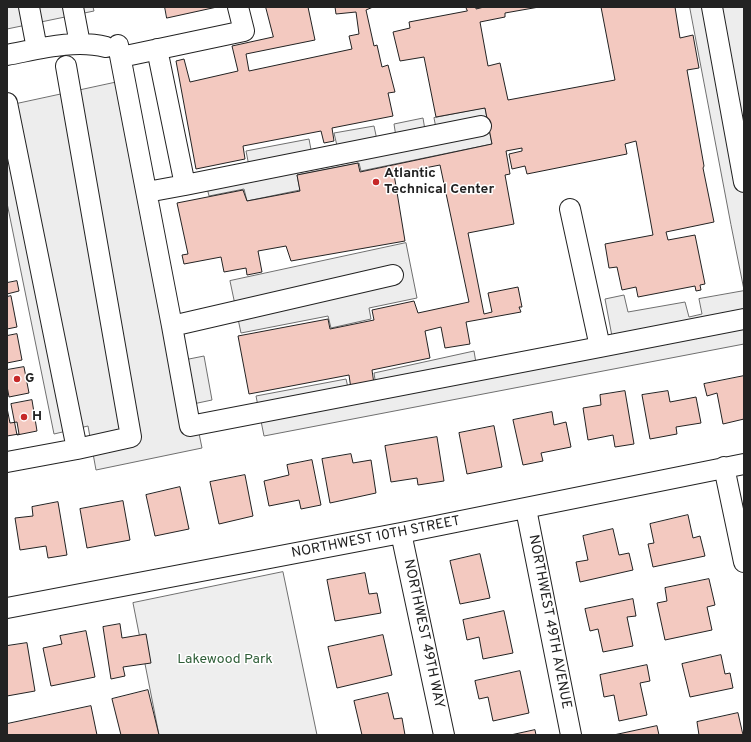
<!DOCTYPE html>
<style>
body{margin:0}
#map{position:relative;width:751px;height:742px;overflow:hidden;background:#fff;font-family:Overpass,sans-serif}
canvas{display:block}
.frame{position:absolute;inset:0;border:8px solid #222;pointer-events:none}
</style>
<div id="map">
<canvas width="751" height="742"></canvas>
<div class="frame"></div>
</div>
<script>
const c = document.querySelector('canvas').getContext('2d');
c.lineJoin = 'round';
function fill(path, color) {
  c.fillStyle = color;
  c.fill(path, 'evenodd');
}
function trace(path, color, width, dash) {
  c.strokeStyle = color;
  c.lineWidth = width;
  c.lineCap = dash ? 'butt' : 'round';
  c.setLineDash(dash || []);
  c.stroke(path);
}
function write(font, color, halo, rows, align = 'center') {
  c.font = font + ' Overpass,sans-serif';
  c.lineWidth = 3;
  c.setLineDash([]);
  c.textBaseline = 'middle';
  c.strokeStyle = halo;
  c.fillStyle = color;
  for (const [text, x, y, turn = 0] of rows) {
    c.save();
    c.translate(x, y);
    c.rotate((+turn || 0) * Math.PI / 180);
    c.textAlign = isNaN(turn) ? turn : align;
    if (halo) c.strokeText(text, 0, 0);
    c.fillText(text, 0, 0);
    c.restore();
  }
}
const green = new Path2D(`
 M283 572 317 735H159L133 603Z`);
fill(green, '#eee');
trace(green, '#6f6f6f', 1);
const parking = new Path2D(`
 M7 7H93L94 11 7 29Z
 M690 7H744V290L731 225Z
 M118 82 174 362 204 356 212 400 193 404 202 448 96 470 88 426 54 434 7 203V106Z
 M485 108 492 144 361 171 359 163 297 175 300 190 247 201 244 189 209 196 204 175 249 166 246 151 309 139 312 155 338 150 334 133 374 126 377 140 396 137 394 124 423 118 425 130 436 128 434 118Z
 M406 243 417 298 369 308 371 319 331 328 328 316 241 333 230 281Z
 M744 291V344L264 436 256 396 346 379 349 392 376 386 374 373 474 351 477 369 614 347 605 299 624 295 628 312 685 302 689 317 702 314 699 299Z`);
fill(parking, '#ededed');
trace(parking, '#6f6f6f', 1);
const building = new Path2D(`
 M165 7H217L167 18Z
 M266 7H308L315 40 246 54 249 71 352 49 349 36 359 34 356 12 336 14 335 7H373L366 10 374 46 377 45 382 67 388 65 395 92 388 93 393 116 332 128 334 141 324 143 321 131 243 146 245 159 196 169 176 61 184 59 190 82 238 71 232 46 273 37Z
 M466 7H476V9L484 7H539L505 13V17L480 22 488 66 500 63 508 100 615 80 601 7H675L680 38 693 35 699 68 687 70 704 166 703 168 714 222 666 232 668 240 695 235 705 284 700 285 701 290 696 291 695 286 638 297 636 287 622 290 617 267 609 268 605 244 653 235 636 141 625 144 627 154 527 174 525 166 512 169 509 154 522 151V148L506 151 510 174 505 175 514 224 468 233 484 314 492 312 488 293 518 287 522 307H519L521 312 466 322 470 344 445 348 441 327 425 331 430 358 372 370 374 384 351 389 349 375 249 394 238 336 328 319 330 329 374 320 372 310 414 301 418 313 469 302 440 165 394 174 405 241 291 261 286 246 258 251 262 272 247 275 246 268 224 272 221 257 184 264 182 255 188 254 177 203 243 190 247 201 300 191 297 175 358 163 360 172 492 144 485 108 436 117 424 57 400 61 393 32 410 28 409 22 467 11Z
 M17 281 19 291 7 294V283Z
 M11 296 17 327 7 329V297Z
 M17 334 22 360 7 363V336Z
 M24 367 29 393 9 397 7 386V370Z
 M744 376V419L723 424 717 393 707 396 704 384Z
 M625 391 634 444 615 447 613 435 588 440 583 408 601 405 600 395Z
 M668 391 670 402 696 397 701 423 676 427 677 434 650 439 642 395Z
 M32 400 37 431 17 435 11 404Z
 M7 408 10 423 17 422 19 434 7 436Z
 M552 412 554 425 566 422 571 447 541 453 543 461 523 465 513 420Z
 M494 426 502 467 467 474 459 433Z
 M437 437 444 481 418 485 417 478 391 482 385 446Z
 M351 454 353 463 371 460 376 493 330 503 322 459Z
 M312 460 321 505 301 509 299 500 269 506 264 481 289 475 287 465Z
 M245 475 253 516 219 524 210 482Z
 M180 487 189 529 155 536 146 495Z
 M123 501 130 540 87 548 80 509Z
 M58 502 67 555 48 558 46 546 20 550 15 518 33 516 32 507Z
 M688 515 693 538 700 536 705 556 653 567 648 544 654 543 650 524Z
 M613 529 619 555 629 553 633 570 580 582 576 562 588 560 583 536Z
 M480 554 490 598 460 604 450 561Z
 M365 573 369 594 377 593 381 613 335 621 327 580Z
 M709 579 715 605 707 607 712 630 665 640 657 603 667 601 665 588Z
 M633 599 636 616 627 617 633 646 603 652 598 629 590 631 585 609Z
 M504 611 513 653 483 659 479 637 467 640 463 620Z
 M120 624 122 638 146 634 151 663 123 667 125 676 111 679 103 627Z
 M86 631 95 677 51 686 43 648 62 644 60 636Z
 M383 635 392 675 337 688 328 647Z
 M27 643 35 691 7 696V646Z
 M721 655 725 674 730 673 733 688 690 697 682 664Z
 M647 665 650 681 640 683 647 715 619 721 614 695 604 697 600 675Z
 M520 671 529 713 493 721 488 697 479 699 475 681Z
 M148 690 159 735H121L112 699Z
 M388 693 394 719 402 718 405 735H362L354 701Z
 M91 706 97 735H7V724Z
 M738 713 743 735H699L697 722Z
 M657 726 659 735H614Z
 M535 730 536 735H511Z`);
fill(building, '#f3c9c0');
trace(building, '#222', 1);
const minor = new Path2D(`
 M29 7 37 49
 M73 7 80 44
 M712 7 744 182
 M118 45 172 326 393 275
 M157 49 185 185 481 126
 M7 55C39 49 74 39 106 47
 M121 57 244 31 238 7
 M7 103 77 449 131 437 66 66
 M147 192 185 185
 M570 209 600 347 744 319
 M172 326 190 426 600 347
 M7 462 77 449
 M724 467 744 562
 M526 509 571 735
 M401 533 444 735
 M7 608 401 533 744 464`);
trace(minor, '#222', 22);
trace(minor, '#fff', 20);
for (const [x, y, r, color] of [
 [376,182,4,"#c62828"],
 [17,379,4,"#c62828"],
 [24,417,4,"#c62828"]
]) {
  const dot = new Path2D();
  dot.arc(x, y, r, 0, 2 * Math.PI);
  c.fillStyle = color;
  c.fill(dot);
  trace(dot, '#fff', 1.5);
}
write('bold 14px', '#222', '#fff', [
 ["Atlantic",384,174],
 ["Technical Center",384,190],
 ["G",25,379],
 ["H",32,417]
], 'left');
write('14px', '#222', '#fff', [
 ["NORTHWEST 10TH STREET",376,538,-11],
 ["NORTHWEST 49TH AVENUE",549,622,79],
 ["NORTHWEST 49TH WAY",423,634,78]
]);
write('14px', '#2f5e38', '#fff', [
 ["Lakewood Park",225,660]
]);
</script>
